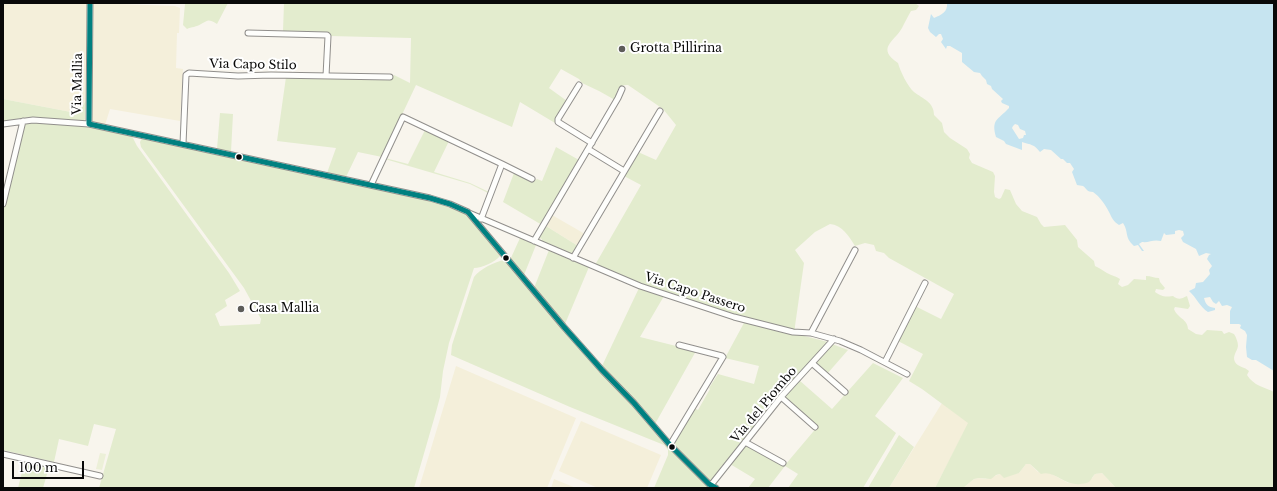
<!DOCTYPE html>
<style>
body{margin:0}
#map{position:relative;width:1277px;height:491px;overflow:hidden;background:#f8f5ed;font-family:"Libre Baskerville",serif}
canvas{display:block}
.frame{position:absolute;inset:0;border:4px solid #090909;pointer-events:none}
.scale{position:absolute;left:12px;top:461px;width:72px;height:18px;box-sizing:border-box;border:2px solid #090909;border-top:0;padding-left:5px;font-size:12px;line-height:14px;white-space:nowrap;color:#090909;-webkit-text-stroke:3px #fff;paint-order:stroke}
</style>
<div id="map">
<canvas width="1277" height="491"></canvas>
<div class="frame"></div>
<div class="scale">100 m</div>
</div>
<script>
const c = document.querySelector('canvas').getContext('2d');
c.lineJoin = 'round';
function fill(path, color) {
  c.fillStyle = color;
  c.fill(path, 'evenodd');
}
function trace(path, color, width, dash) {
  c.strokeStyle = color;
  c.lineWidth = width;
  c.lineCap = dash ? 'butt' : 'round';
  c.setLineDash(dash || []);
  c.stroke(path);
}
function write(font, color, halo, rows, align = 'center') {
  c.font = font + ' "Libre Baskerville",serif';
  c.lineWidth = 4;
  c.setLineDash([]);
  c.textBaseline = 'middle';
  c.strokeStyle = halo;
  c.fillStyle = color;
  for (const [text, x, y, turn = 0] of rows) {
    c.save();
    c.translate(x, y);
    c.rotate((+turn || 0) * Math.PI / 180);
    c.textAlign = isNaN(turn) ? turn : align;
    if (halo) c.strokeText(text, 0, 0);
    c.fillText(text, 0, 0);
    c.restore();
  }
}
fill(new Path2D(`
 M3 3H88L86 100 78 112 76 113 3 99Z
 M92 3 175 6 180 8 179 33H177L176 68 183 69 180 121 110 109 105 125 95 123 91 120Z
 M552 215 585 234 578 246 546 226Z
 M456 366 576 418 547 488H419Z
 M942 403 969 423 935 488H889Z
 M581 421 661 455 647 488H598L559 471Z
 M1026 464H1030L1038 472 1050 473 1068 483 1092 478 1095 474 1102 473 1116 488H963L974 479 979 478 986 479 1000 474 1019 473Z
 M554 479 576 488H551Z`), '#f4efda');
fill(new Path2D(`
 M183 3H228L217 24C208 19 209 20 201 24 197 27 191 27 187 29L183 25 185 4Z
 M284 3H915L919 6 916 10 911 11C908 16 905 22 902 28 894 42 876 48 898 63 900 71 908 87 914 92 923 99 934 102 934 115L942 123 944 132 950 138 967 149 970 154 969 158 972 163 993 172 995 176 994 192 995 197 999 199 1001 198 1005 189 1010 190 1016 204 1022 211 1037 217 1041 224 1044 227 1065 225 1077 240 1078 247 1094 261 1095 266C1100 268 1103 271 1107 273 1112 276 1116 276 1120 279L1118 284 1122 287 1128 285 1134 279 1146 280V276C1151 276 1154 278 1159 278L1160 282 1165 288 1163 290 1156 289 1155 292C1163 297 1164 297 1173 296 1178 300 1181 299 1187 296L1190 306 1188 309 1175 307 1174 309C1177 318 1188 319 1188 329L1196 334 1202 335 1207 330 1222 331 1224 334 1229 332 1234 334C1236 337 1238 342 1238 346 1237 352 1232 356 1235 362 1238 367 1245 367 1249 371L1247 375C1254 386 1264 387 1274 392V488H1116L1102 473 1095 474C1093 476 1091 480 1089 482 1087 483 1082 484 1080 484 1064 486 1055 470 1041 474L1030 464H1026L1019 473 1004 478 1000 474 996 475 991 479 979 478 974 479 963 488H935L968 423 922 389 909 381 923 354 898 341 915 306 941 319 954 294 889 258 884 253 876 251 874 245 865 243 855 246C849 236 842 225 830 224L815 232 795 250 804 263 795 326V329L792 330C725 313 659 292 595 265L641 185 624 176 638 152 656 160 676 125 663 109 628 85C617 85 617 91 615 100L599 91 582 83 579 79 561 69 549 88 567 101 556 119 555 123 520 102 512 127 416 85 382 157 358 152 346 177 327 173 336 148 277 141 286 77 390 79 394 75 410 83 411 38 330 36 327 32 283 31Z
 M3 99 76 113 82 107 86 100 85 119 83 122 31 117 3 121Z
 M220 113 233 114 231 152 217 149Z
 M34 122 88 126 132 136 137 146 229 273 240 291 225 300 227 306 215 314 220 326 260 324 261 319 244 288 141 147 140 142 142 138 396 192 437 203 460 211 467 215 499 252 500 256C495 262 482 268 474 268L449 343 443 371 440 397 436 412 414 488H99L116 429 94 424 88 446 59 439 54 462 3 450V212L24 124Z
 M425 130 449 141 434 172 470 183 489 192 488 193 470 184 385 159V158L408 164Z
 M556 147 579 160 542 225 503 202 514 173 530 180 534 181 537 179 542 181Z
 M546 226 578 246 571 255 541 241 542 239 539 238Z
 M520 238 536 245 524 275 510 260Z
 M549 250 589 267 565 324 534 288Z
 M504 260 506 261 711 488H654L668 455V450L664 445 570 407 451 355 452 345 474 277C480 269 494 262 504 260Z
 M639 288 664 296 640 337 696 351 655 424 602 366Z
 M745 321 828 342 725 465 721 466V470L711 482 673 445 694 408 698 410 710 389 709 388 718 374 754 384 759 366 725 358Z
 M832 344 848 350 827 374 815 364Z
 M873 363 903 378 875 416 896 433 863 488H788L798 474 785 466 768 488H748L755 479 730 464 744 445H746L785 465 818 426 785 397 799 380 832 409Z
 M899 435 914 447 889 488H868Z
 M25 460 49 467 43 488H18Z`), '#e3ecce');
fill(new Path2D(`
 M100 453 106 454 102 470 96 469Z`), '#ecf0d8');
fill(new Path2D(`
 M947 3H1274V371L1256 360H1252L1247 357 1246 347 1247 335 1245 331 1240 328 1241 325 1239 324H1230V311L1232 307 1227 305 1222 306 1219 301 1216 304 1213 302 1210 297 1204 298C1206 305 1208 307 1215 308V310L1208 312C1200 307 1196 297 1189 291L1195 288 1196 283 1203 282 1210 274 1209 270 1212 266 1207 259 1209 255 1211 254 1206 253 1199 256 1196 249 1183 242 1181 238 1184 235 1183 231 1179 230 1175 231V234L1166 235 1164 233 1161 241C1153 239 1149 243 1142 242L1139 244 1144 251H1142L1138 245 1134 246C1124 237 1129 232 1123 223L1119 225C1113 221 1112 218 1109 212 1105 204 1100 197 1093 192 1087 192 1087 189 1083 186L1077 185 1072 172 1074 169 1070 163H1067L1063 159H1061L1051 150 1044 149 1040 152C1034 144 1031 145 1022 142V150L1006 144 1004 141 996 137C991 119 998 120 1009 108V106L1002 103 1001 101 1003 99 992 89 991 86 987 84 986 80 982 76 980 73 974 72 962 62V53L950 46H947L946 49 941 42 943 39 941 34H939L936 37 930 32 928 28 931 14 934 18C941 15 948 12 947 3ZM1015 124 1018 125 1020 129 1025 131 1026 135H1024L1023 138 1019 139 1012 128 1013 126Z`), '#c6e4f0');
const minor = new Path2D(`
 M248 33 327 35 328 36 326 76
 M579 85 558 119V122L592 143
 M3 124 33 120 89 124 430 198 450 204 468 212 564 327 602 370 634 403 670 445 709 484 716 488
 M89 124 90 3
 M183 144 186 75 189 73 238 76 271 75 390 77
 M588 149 624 171
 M502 164 532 179
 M371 185 403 117 502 164 481 219
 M3 204 23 121
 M469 213 640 286 734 317 793 332 811 333 840 341 861 350 907 374
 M534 241 618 98 622 89
 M573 258 660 111
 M811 333 855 250
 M885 362 925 283
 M813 364 845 392
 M781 397 815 427
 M745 442 783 463
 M670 445 723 357 722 356 679 345
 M3 454 100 476
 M711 485 781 397 834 339`);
trace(minor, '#918f8c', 7);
trace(minor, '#fefefc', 5);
trace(new Path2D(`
 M90 3 89 124 430 198 450 204 468 212 564 327 602 370 634 403 670 445 709 484 716 488`), '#008080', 5);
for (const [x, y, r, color] of [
 [622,49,4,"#5d5c59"],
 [239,157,3.5,"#090909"],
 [506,258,3.5,"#090909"],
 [241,309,4,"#5d5c59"],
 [672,447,3.5,"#090909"]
]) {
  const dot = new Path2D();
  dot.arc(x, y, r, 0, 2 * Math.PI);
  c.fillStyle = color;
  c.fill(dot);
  trace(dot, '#fff', 1.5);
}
write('12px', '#090909', '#fff', [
 ["Grotta Pillirina",630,49],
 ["Casa Mallia",249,309]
], 'left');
write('12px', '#090909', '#fff', [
 ["Via Capo Stilo",253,65,1],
 ["Via Mallia",78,84,-89],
 ["Via Capo Passero",695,293,18],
 ["Via del Piombo",764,405,-50]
]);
</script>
